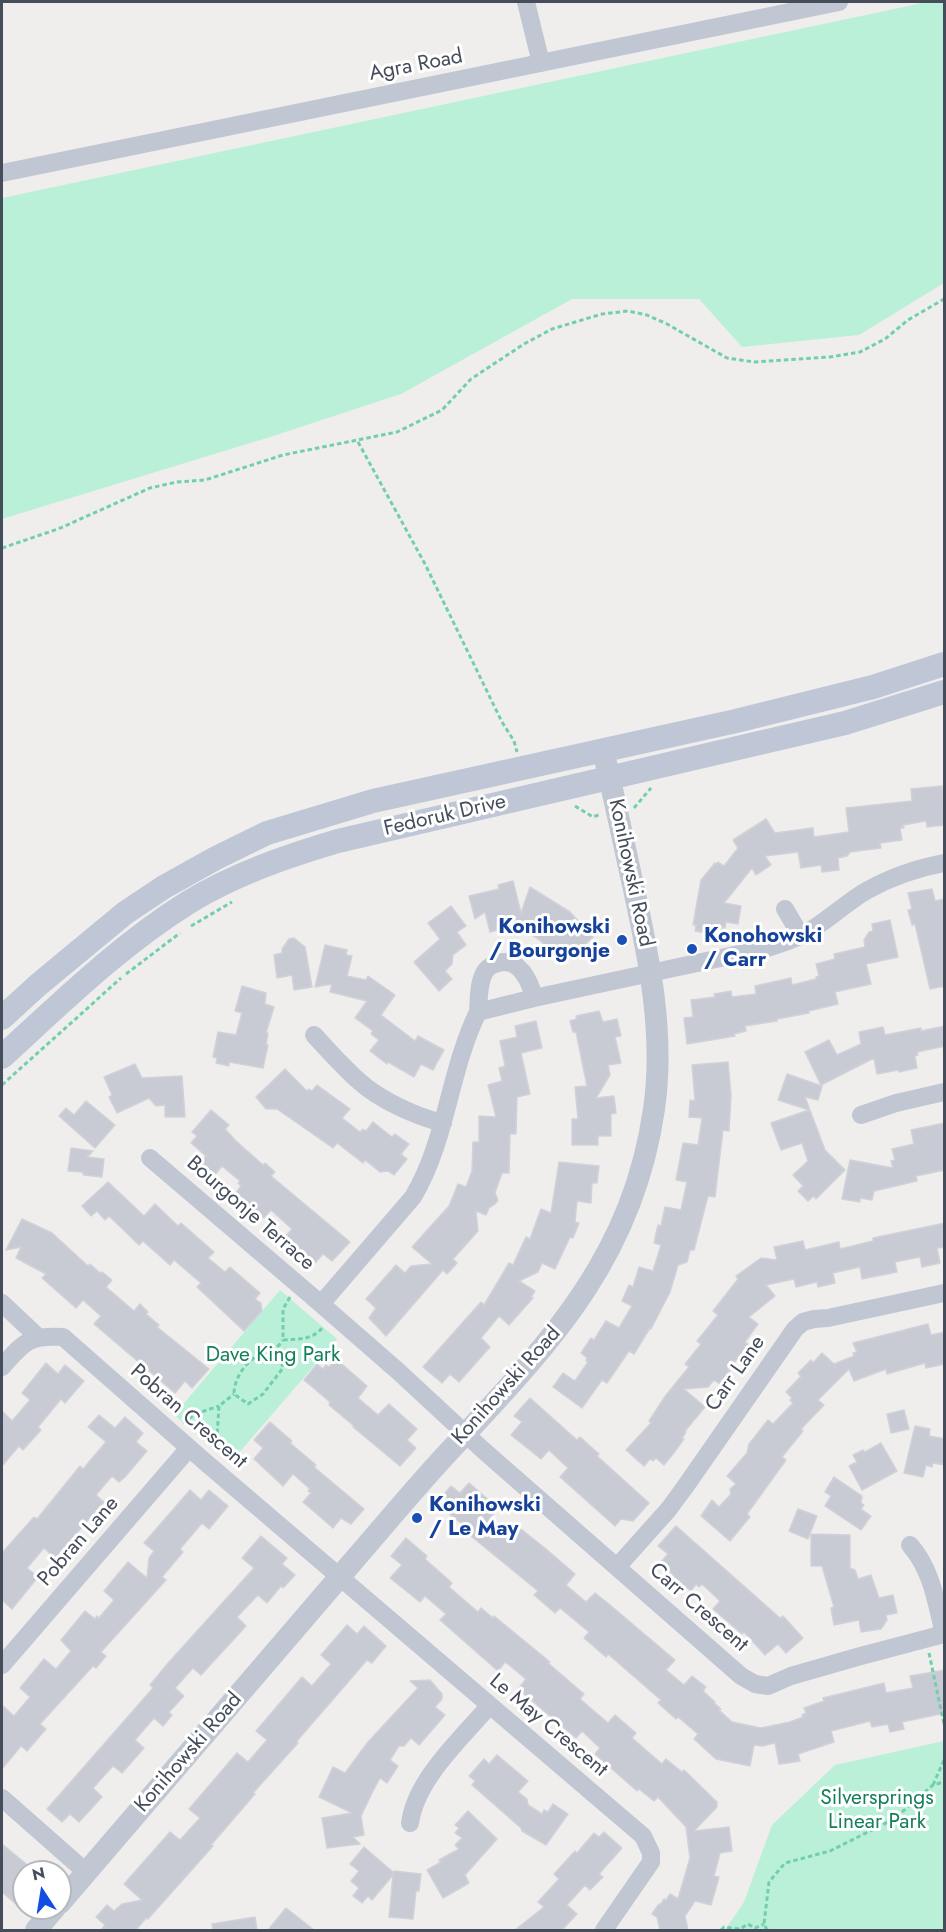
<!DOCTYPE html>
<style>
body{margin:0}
#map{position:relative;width:946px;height:1932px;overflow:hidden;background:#f0eeed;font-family:Jost,sans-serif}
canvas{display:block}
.frame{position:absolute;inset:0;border:3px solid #454d5b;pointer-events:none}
.north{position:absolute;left:12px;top:1860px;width:60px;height:60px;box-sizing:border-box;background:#fff;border:2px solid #b5b8bd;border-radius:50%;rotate:348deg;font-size:16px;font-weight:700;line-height:24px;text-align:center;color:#454d5b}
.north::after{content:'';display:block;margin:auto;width:21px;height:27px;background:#134de5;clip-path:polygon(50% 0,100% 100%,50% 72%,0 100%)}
</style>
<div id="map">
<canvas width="946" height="1932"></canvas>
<div class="frame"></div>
<div class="north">N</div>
</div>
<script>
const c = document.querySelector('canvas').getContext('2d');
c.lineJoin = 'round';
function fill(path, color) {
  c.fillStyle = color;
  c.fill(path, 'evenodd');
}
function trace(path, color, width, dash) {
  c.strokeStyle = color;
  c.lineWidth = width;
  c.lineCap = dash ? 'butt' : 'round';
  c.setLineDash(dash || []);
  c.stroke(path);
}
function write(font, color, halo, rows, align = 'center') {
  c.font = font + ' Jost,sans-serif';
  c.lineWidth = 6;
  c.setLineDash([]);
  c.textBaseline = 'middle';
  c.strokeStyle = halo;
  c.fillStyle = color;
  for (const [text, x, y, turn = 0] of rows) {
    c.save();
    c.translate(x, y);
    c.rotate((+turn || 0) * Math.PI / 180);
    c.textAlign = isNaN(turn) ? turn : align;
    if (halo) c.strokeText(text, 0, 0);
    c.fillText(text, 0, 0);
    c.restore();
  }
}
fill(new Path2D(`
 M927 2H944V283L859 335 742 347 699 299H572L401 394 270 437 2 519V198Z
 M280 1290 337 1339 231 1462 174 1415Z
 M944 1741V1930H725L744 1902 772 1825 835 1765Z`), '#baf0d7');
const building = new Path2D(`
 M942 786 945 825 927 827 926 821 903 825 904 828H900L902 840 880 843 881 848 850 852 847 856 838 858 839 870 822 872 821 865 801 868 798 852 765 856 771 865 756 875 752 868 724 903 741 906 738 924 726 922 725 928 722 927 721 935 695 931 696 925H693L701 880 715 863 717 864 718 862 724 866 738 848 733 840 766 819 775 833 813 828 814 837 849 832 846 808 912 801 911 789Z
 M513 881 521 913 530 887 570 912 593 937 574 955 565 945 554 955 540 940 516 925 490 932 485 912 475 919 469 896 499 889 498 885Z
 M932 889 935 901 945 899V986L930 989 915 924 912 925 908 910 912 909 908 893Z
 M451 906 466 926 457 932 466 945 453 955 452 964 445 971 452 979 439 991 414 962 440 939 428 923Z
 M890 920 898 957 866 964 871 984 835 992 838 1004 809 1011V1013L777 1019V1021L745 1026 746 1031 734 1034 735 1036 687 1044 684 1018 693 1017 691 1000 715 997 714 994 731 991 732 997 756 994 755 986 791 978 792 985 816 979V977L819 976 816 964 835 959 834 954 865 947 864 940 869 932 873 931 872 924Z
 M294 938 305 947 312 987 294 990 292 975 277 978 274 955 282 953V949L289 939Z
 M325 945 347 950 346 955 352 956 347 976 366 980 368 976 395 995 381 1015 415 1041 418 1036 444 1050 433 1070 421 1064 414 1077 388 1062 387 1064 370 1051 379 1040 371 1034 373 1031 355 1018 367 1001 330 992 332 984 315 987Z
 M242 986 266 993 265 1004 274 1007 266 1033H268L266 1045H268L263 1068 229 1062V1066L216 1063 217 1058 213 1057 218 1032 236 1035 242 1013 235 1011Z
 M599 1011 603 1022 617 1019 621 1036 615 1037 621 1063 608 1065 610 1075 596 1098 614 1096 616 1113 611 1114V1136H598V1145H572V1119H578L575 1087 587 1086 576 1032H573L570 1021 577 1019 576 1016Z
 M536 1021 542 1048 521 1053 530 1094 517 1097 516 1134H510L509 1173H502L495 1193 498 1200 495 1204 489 1208 486 1215 476 1211 478 1231 453 1259 457 1263 447 1274 443 1270 386 1336 369 1318 376 1308 366 1299 396 1265 405 1273 411 1266 432 1264 412 1247 449 1206 458 1184 466 1187 472 1171 473 1142H479V1116L496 1117 488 1085 502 1081 499 1068 505 1066 500 1041 517 1037 515 1026Z
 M945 1026V1046L917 1052 918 1055 915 1056 917 1068 899 1072 898 1070 877 1074 874 1058 821 1085 805 1052 829 1040 837 1055 861 1044 859 1032 883 1027 885 1035 921 1028V1031Z
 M728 1062 731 1095 729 1131 723 1130 715 1197 708 1196 694 1250H690L687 1262 678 1265 670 1292 651 1329 650 1328 634 1354 629 1351 607 1383 602 1380 582 1408 553 1387 563 1373 575 1381 588 1362 586 1361 587 1358 581 1353 591 1338 594 1340 606 1321 619 1328 632 1306 622 1301 629 1285 633 1287 639 1267 653 1271 661 1245 654 1243 658 1225 661 1226 665 1207 681 1210 687 1182 676 1180 683 1143 698 1145 702 1118 689 1117 690 1100 695 1101 692 1065Z
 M135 1064 142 1078 182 1076 185 1117H165V1105L156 1106 149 1098 117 1113 109 1097 112 1095 104 1077Z
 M285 1069 307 1091 309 1089 312 1091 317 1085 350 1109 342 1118 360 1132 363 1129 366 1131 373 1122 392 1137 395 1134 409 1144 401 1154 407 1159 394 1175 388 1171 380 1172 365 1160 363 1163 337 1143 333 1148 277 1109H266L256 1097Z
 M787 1074 822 1086 818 1100 805 1097 825 1150 845 1170 816 1199 814 1196 808 1201 798 1191 803 1186 793 1175 808 1161 802 1143 781 1150 771 1123 809 1110 778 1100Z
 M86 1101 115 1125 95 1148 59 1116 66 1108 74 1115Z
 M211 1110 229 1125 225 1129 236 1141 263 1165 265 1163 275 1172 271 1176 350 1242 332 1261 323 1254 315 1263 286 1236 292 1229 271 1210 264 1218 235 1194 241 1186 238 1183 240 1181 222 1166 213 1177 199 1165 206 1156 191 1143 197 1136 192 1132Z
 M945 1123V1170L916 1176 917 1181 874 1191 872 1200 860 1198V1202L842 1199 850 1160 893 1168 891 1161 895 1160 892 1149 914 1144 911 1130Z
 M71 1148 93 1151 87 1157 104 1159 102 1177 84 1175 82 1172 68 1171Z
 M559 1162 599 1166 597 1183H592L591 1203 577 1201 575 1222 579 1223 573 1238 570 1237 555 1269 542 1263 538 1272 519 1281 535 1291 531 1297 533 1298 509 1325 499 1316 481 1338 490 1347 459 1382 450 1374 442 1383 423 1367 481 1302 484 1305 509 1263 513 1265 526 1237 530 1239 541 1209 551 1213Z
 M108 1182 144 1216 155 1204 178 1226 181 1223 214 1252 208 1258 225 1272 230 1267 260 1293 255 1299 261 1303 262 1311 244 1331 197 1287 201 1283 174 1260 170 1265 143 1241 139 1245 109 1216 105 1220 97 1211 91 1216 82 1206Z
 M22 1219 52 1233 88 1266 90 1264 100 1273 102 1272 112 1280 106 1287 134 1311 140 1304 148 1312 146 1314 159 1325 157 1327 209 1369 192 1388 185 1381 175 1393 94 1324 101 1316 83 1300 76 1308 42 1278 46 1274 16 1258 21 1247 6 1250Z
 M945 1223V1247L937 1248 940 1263 922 1267 920 1257 895 1262 897 1272 862 1279 860 1267 833 1273 835 1283 818 1287 817 1282 796 1287 794 1279 766 1285 775 1296 749 1317 758 1324 745 1342 749 1345 728 1370 730 1371 720 1384 714 1380 708 1387 684 1389 705 1407 685 1431 686 1432 682 1438 684 1439 673 1454 664 1465 656 1458 653 1461 650 1459 644 1466 626 1450 651 1423 649 1421 666 1395 689 1367 685 1364 701 1344 697 1341 718 1315 713 1311 738 1279 736 1276 761 1258 777 1260 774 1247 803 1241 805 1250 839 1242 840 1249 873 1241V1238Z
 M928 1324 931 1335 945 1332V1364L926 1368 925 1363 887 1374 886 1369 854 1381 849 1369 818 1400 824 1405 801 1429 803 1431 782 1457 786 1460 747 1514 750 1517 730 1541 701 1516 712 1500 719 1507 731 1494 730 1489 736 1484 727 1476 747 1453 749 1444 768 1420 773 1424 793 1403 790 1400 792 1398 786 1392 801 1376 798 1373 811 1360 813 1363 822 1353 834 1364 854 1356 853 1353 857 1352 853 1343Z
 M336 1359 367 1386 358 1398 378 1415 389 1404 417 1429 407 1440 416 1448 400 1466 353 1427 354 1426 329 1405 330 1402 304 1380 317 1364 323 1369 326 1365 329 1367Z
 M46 1363 58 1374 65 1365 84 1381 65 1403 61 1399 38 1427 41 1430 23 1450 19 1446 2 1466V1411L12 1421 30 1400 22 1393Z
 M530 1398 577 1440 580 1437 599 1454 597 1456 649 1503 633 1521 621 1519 615 1526 560 1477 568 1468 549 1450 541 1459 511 1435 522 1422 514 1416Z
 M904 1410 909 1429 891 1433 887 1414Z
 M99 1415 115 1428 125 1417 143 1433 136 1442 147 1451 125 1477 119 1482 112 1476 96 1495 104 1502 55 1558 44 1548 27 1568 38 1577 12 1609 2 1600V1553L34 1517 37 1519 80 1466 83 1469 106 1442 88 1427Z
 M270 1422 292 1441 290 1443 316 1465 314 1467 364 1509 351 1524 341 1518 333 1528 303 1502 311 1493 308 1491 310 1489 293 1474 283 1486 254 1459 263 1448 254 1440Z
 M915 1426 930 1429 929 1436 945 1439V1465L933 1463 932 1467 926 1465 923 1477 904 1473Z
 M881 1443 897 1471 862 1490 849 1466 857 1462 853 1455 863 1450 865 1452Z
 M834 1477 862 1496 861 1503 864 1505 861 1509 871 1516 861 1530 825 1506 831 1496 825 1492Z
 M469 1483 498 1508 489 1519 509 1536 511 1533 515 1536 521 1529 546 1549 575 1574 566 1585 586 1602 595 1593 610 1605 675 1660 666 1670 684 1685 692 1676 706 1687 703 1691 715 1702 714 1703 721 1709 719 1710 732 1722 761 1728 790 1722 803 1717 802 1715 806 1713 804 1708 824 1701 823 1698 884 1683 886 1693 913 1688 910 1676 945 1670V1713L902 1722 904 1729 890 1732 888 1724 872 1727 870 1721 831 1731 834 1742 798 1754 800 1761 788 1763 779 1764 775 1743 762 1746 754 1745 750 1766 716 1759 694 1739 698 1734 678 1717 676 1719 658 1703 661 1700 608 1654 606 1657 584 1638 589 1632 560 1608 555 1613 534 1595 538 1591 460 1527 462 1524 436 1503 451 1486 460 1493Z
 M190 1490 201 1500 209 1490 228 1506 209 1529 202 1523 180 1549 183 1552 162 1577 166 1580 101 1652 106 1656 96 1668 93 1666 40 1724 46 1729 27 1751 21 1746 2 1769V1705L14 1716 30 1697 20 1688 44 1659 56 1669 71 1651 61 1640 85 1611 95 1619 97 1616 99 1618 114 1600 104 1591 128 1562 147 1578 149 1558 154 1551 144 1543Z
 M798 1509 817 1516 808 1539 789 1531Z
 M676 1526 780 1618 783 1616 803 1638 786 1653 778 1644 765 1655 744 1632 742 1634 713 1609 720 1601 702 1584 699 1587 696 1584 691 1591 676 1578 660 1563 668 1554 658 1546Z
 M811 1534 850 1535V1568L855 1570 858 1579 871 1575 879 1598 893 1595 897 1613 886 1615 887 1620 881 1629 861 1632 859 1620 834 1625 831 1608 834 1607 822 1566H811Z
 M261 1536 287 1558 282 1564 295 1575 283 1588 281 1586 267 1603 258 1595 237 1617 246 1626 201 1675 193 1668 175 1688 184 1696 169 1712 172 1715 163 1726 154 1718 135 1740 144 1748 122 1773 113 1766 93 1788 102 1797 79 1822 70 1814 62 1822 47 1809 153 1688 150 1685 169 1662 254 1568 242 1558Z
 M406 1538 427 1556 425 1559 452 1583 449 1587 478 1612 481 1608 493 1618 494 1616 550 1662 548 1663 584 1694 580 1699 608 1723 615 1715 636 1733 632 1738 662 1764 666 1759 682 1772 684 1770 717 1802V1807L694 1831 729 1827 732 1851 720 1853 714 1876 719 1877 711 1905 695 1901 685 1916 688 1930H660L657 1917 652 1914 659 1904 660 1905 664 1899 666 1900 670 1894 678 1899 690 1858 686 1827 658 1797 654 1801 639 1789 637 1791 595 1754 600 1748 582 1731 576 1738 518 1689 526 1679 509 1665 505 1662 498 1671 440 1620 446 1614 425 1596 420 1602 390 1578 402 1565 391 1556Z
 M347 1625 357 1634 364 1626 386 1646 372 1663 367 1660 342 1689 296 1742 298 1743 253 1793 255 1794 211 1845 213 1846 148 1919 146 1918 136 1930H101L105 1925 96 1917 107 1905 114 1911 122 1904 142 1900 124 1884 170 1832 180 1840 200 1818 189 1809 237 1753 248 1762 267 1740 256 1731 302 1677 312 1686 331 1664 321 1655Z
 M430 1680 442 1694V1699L435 1707 445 1715 419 1745 411 1738 404 1746H399L390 1760 398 1766 387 1783 380 1778 373 1791 361 1816 364 1835 353 1837 360 1844 327 1848 322 1818 352 1813 319 1797 333 1767 345 1773 368 1742 418 1688 410 1681Z
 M497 1755 528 1781 518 1792 527 1799 528 1805 542 1814 544 1810 548 1812 553 1804 568 1814 546 1845 522 1831 521 1828 472 1785 475 1781 469 1776 484 1759 489 1764Z
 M468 1811 497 1839 465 1875 469 1883 443 1898 427 1870 441 1862 439 1860 459 1849 455 1845 462 1838 455 1833 459 1828 455 1825Z
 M604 1832 622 1848 599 1874 603 1877 590 1890 585 1885 567 1905 577 1914 562 1930H515L544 1907 538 1902 559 1879 554 1874 575 1851 577 1853 594 1833 599 1837Z
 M2 1844 36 1872H24V1911L2 1892Z
 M364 1847 394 1873V1871L421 1874 419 1891H416L413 1919 389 1917 393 1875 372 1900 368 1896 362 1903 353 1896 359 1888 351 1881 359 1871 350 1864Z
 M286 1908 314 1930H268Z
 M255 1917 257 1930H213L212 1924Z`);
fill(building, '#c9cbd4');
trace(building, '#d1d2d9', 1.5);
trace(new Path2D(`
 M358 442 425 564 502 722 514 741 517 752
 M2 548 58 529 150 488 177 482 205 480 283 455 397 432 442 410 471 379 524 344 552 329 602 314 628 311 647 315 667 324 727 358 754 362 830 357 860 352 885 339 908 320 944 299
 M575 806 593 817 601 814
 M634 808 651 788
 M191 926 232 902
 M126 974 180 933
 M2 1085 121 978
 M290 1297 283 1309V1340C299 1339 313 1340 323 1327
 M277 1348 283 1368 263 1394 248 1404 234 1394C234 1376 248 1360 263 1352 274 1347 276 1350 283 1340
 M183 1423 195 1414 219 1406
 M212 1447 217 1437 219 1406 234 1394
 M929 1653 944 1724
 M933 1785 944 1760
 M721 1930 724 1927 740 1929 748 1924 755 1928 764 1924
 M767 1930 764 1924 769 1882 785 1863 830 1851 894 1819 933 1785 944 1782`), '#71cfaf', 3, [4.5, 3]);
trace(new Path2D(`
 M526 2 541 63
 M2 173 839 2
 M944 863C917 868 891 877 866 891 849 901 834 915 817 926 802 937 784 943 767 948L534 998 478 1012C449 1071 447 1140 413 1197L321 1304 399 1372 483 1450 741 1676 755 1684 768 1686 791 1676 857 1657 944 1634
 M785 909 801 936
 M478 1012C479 1000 478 981 486 970 488 967 494 964 498 963 519 957 530 981 534 998
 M314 1035C329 1051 344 1068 360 1082 380 1100 417 1117 443 1123
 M861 1115 896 1103 944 1092
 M150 1158 321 1304
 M2 1303 38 1337
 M2 1367C24 1342 28 1335 63 1337L204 1461 643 1836 651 1853V1862L604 1930
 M910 1545C932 1570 936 1602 944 1634
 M617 1567 668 1510 685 1487 795 1329 803 1322 814 1319 828 1318 944 1293
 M2 1665 189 1448
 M2 1798 86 1872
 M410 1823C416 1779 461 1739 489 1706`), '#c0c7d3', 18);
trace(new Path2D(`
 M60 1903C158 1788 256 1673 355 1559 388 1521 420 1482 455 1445 552 1341 633 1256 654 1109 665 1034 649 958 633 885 623 840 614 795 603 751
 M36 1930 55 1908`), '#c0c7d3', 22);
trace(new Path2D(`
 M2 1018 38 985 125 913 164 887 216 858 267 833 373 801 736 721 873 687 944 664
 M2 1057C61 1003 120 945 189 902 235 874 287 856 338 841L845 723 944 692`), '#bfc7d7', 24);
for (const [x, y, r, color] of [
 [622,940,6,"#1a4fb4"],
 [692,949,6,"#1a4fb4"],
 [417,1518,6,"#1a4fb4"]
]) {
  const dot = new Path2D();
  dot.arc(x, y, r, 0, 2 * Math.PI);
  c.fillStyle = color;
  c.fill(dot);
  trace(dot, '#fff', 2);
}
write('21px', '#454d5b', '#fff', [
 ["Agra Road",416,66,-11],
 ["Fedoruk Drive",445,816,-13],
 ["Konihowski Road",630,873,78],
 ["Bourgonje Terrace",250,1214,41],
 ["Carr Lane",736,1374,-55],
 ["Konihowski Road",507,1386,-48],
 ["Pobran Crescent",188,1417,41],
 ["Pobran Lane",79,1542,-49],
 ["Carr Crescent",698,1608,41],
 ["Le May Crescent",548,1726,40],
 ["Konihowski Road",189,1753,-49]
]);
write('bold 21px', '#164399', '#fff', [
 ["Konihowski",610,928,"right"],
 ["/ Bourgonje",610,952,"right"],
 ["Konohowski",704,937],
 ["/ Carr",704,961],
 ["Konihowski",429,1506],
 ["/ Le May",429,1530]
], 'left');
write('21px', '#147f5a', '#fff', [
 ["Dave King Park",273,1356],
 ["Silversprings",877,1799],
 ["Linear Park",877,1823]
]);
</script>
